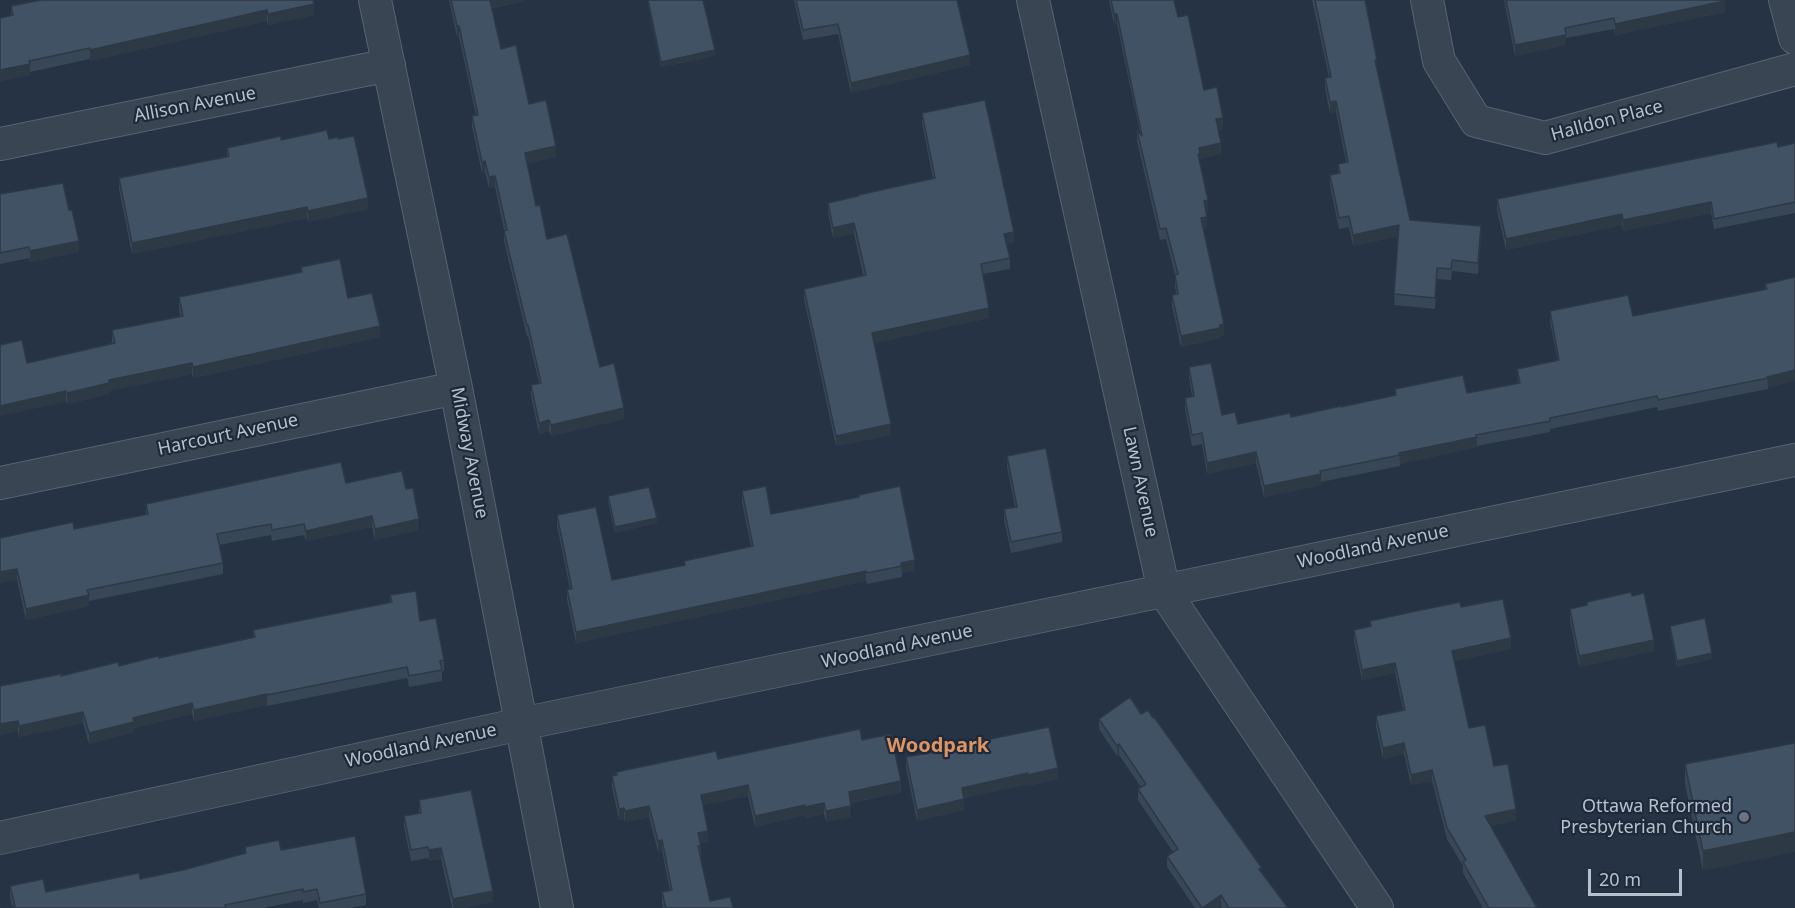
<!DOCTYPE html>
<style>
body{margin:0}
#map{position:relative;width:1795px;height:908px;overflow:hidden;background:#253345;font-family:"Noto Sans",sans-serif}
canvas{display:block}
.scale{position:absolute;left:1588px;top:869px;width:94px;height:27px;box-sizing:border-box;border:3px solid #b7c0cd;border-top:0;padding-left:8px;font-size:18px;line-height:21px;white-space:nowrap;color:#b7c0cd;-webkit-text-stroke:4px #1e2a39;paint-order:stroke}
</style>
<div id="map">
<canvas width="1795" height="908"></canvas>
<div class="scale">20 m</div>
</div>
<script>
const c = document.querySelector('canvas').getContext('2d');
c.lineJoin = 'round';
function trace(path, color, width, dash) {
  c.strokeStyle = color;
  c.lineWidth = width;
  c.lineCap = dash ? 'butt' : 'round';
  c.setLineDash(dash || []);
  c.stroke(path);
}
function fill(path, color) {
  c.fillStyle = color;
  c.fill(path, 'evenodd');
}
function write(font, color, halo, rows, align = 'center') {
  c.font = font + ' "Noto Sans",sans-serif';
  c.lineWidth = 4.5;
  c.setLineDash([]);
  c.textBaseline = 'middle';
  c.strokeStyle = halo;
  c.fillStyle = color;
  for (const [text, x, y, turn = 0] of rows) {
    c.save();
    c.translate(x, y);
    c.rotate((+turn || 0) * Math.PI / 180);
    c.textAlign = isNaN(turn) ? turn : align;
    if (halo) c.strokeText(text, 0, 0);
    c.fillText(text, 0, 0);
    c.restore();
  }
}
const minor = new Path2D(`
 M375 0 456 388 557 908
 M1033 0 1164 591 1377 908
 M1427 0 1439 61 1476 121 1545 138 1795 69
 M1785 0 1795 38
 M0 144 389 65
 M0 483 456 388
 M0 838 521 724 1795 460`);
trace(minor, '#586371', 34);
trace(minor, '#3a4554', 32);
fill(new Path2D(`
 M313 0 314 15 268 25 267 21 90 61V59L30 72V75L0 81V18L11 16V6Z
 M449 0H524V1L492 8 501 49 556 157 527 163 536 206 547 239 600 367 624 419 551 436 549 431 539 434 531 396V385L539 383 528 336 527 337 504 241V230L495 187 489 188 485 172 482 173 472 127V116L476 115 459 37H457Z
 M648 0 715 56 661 67 648 5Z
 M794 0H957L970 65 851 93 838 34 803 40Z
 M1109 0H1174L1178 17 1204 90 1223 129 1218 130 1221 154 1200 159V165L1208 211 1206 212 1207 228 1203 229 1224 335 1220 336V338L1181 347 1172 306V295L1176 294 1175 286V275L1166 239 1160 240 1137 141V130L1140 133 1117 24 1114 25Z
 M1312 0H1365L1377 70 1410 220 1481 237 1478 274 1452 271 1451 280 1437 279 1435 309 1394 305 1398 236 1353 246 1349 227 1339 229 1330 186V175L1338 174V164L1346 162 1336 112 1330 113 1325 89V78L1329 77Z
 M1504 0H1724L1725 12 1615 35 1614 29 1566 38V45L1515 56Z
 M922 113 1014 242 1006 244 1010 258V269L983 274 989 318 874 343 891 435 836 446 804 299V289L863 275 854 234 833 238 828 213V203L933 179 922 123Z
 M329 139H338L368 209 308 222 307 218 132 254 119 189V178L227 157V148Z
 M1795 143V213L1714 229 1711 213 1623 231 1622 225 1506 250 1497 210V199Z
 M0 194 69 210 79 252 30 262 29 258 0 264Z
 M301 267 348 298 380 337 193 378 192 374 109 391V394L67 404 66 402 27 363 112 343V330L180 316 179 308V297L301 272Z
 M1795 277V381L1768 387V389L1658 411 1657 407 1550 429V432L1477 446V447L1400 464V466L1321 482V485L1264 497 1256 463 1207 474 1202 444 1192 446 1185 409V398L1192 396 1189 378V367L1222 415 1238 424 1291 417 1341 407 1395 395V389L1467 393 1518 383 1517 369 1558 361 1550 322V311L1633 316 1765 289V284Z
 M1007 456 1062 532V542L1011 553 1004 520V509L1015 507 1007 467Z
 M346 483 406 489 419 530 375 540 372 527 306 541 304 535 272 541 271 535 219 545 223 563V574L89 601V606L26 620 17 580 0 583 74 529 146 514V504Z
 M742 491 771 514 915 571 902 573V577L867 584 866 581 576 643 567 600V589H570L557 526V515L612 580 684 565V561L751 547 742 502Z
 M608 496 657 523 615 533 608 502Z
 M390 595 420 621 444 660V671H442V681L409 687 407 678 267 706V705L194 721 192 714 134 728V732L89 744 83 723 19 737 18 731 0 735V686L119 666 253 637V630L390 603Z
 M1461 607 1511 649 1454 661 1469 728 1494 766 1516 820 1490 826 1537 908H1483L1463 873V866L1447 839 1432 781 1411 785 1404 754 1383 759 1376 727V716L1403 710 1395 673 1362 680 1354 641V630L1370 627V621Z
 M1570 609 1654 651 1579 667 1570 620Z
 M1670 626 1712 659 1677 667 1670 631Z
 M1141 714 1262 873 1288 908H1222L1221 906 1218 908H1195L1167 867V856L1173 852 1138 800V789L1141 787 1119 755 1117 756 1099 729V719Z
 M862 740 901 792 851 803V817L826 822 824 814 805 818V815L755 827 748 796 703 805 708 842 700 843 701 857H700L710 901 733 908H663L662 903V892L670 890 662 851 658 852 649 817 625 822 624 819 619 820 612 787V776L616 775V772L718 759Z
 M980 741 1058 779 1028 786V784L964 798V810L917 821 906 768V757L980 744Z
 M1795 743 1703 871 1685 784V764Z
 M419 800 493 902 463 908H452L441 859 429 861 428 858 411 861 404 827V816L419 813Z
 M245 847 281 850 366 894V905L350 908H319L317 900 303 903V900L263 908H7L12 907 10 897V886L46 892 140 879 183 870 245 853Z`), '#384756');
fill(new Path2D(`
 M489 0H524V1L489 8Z
 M1725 1V12L1615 35V24Z
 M314 4V15L268 25V14Z
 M267 10V21L90 61V50Z
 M1114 14H1117V24L1114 25Z
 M457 26H459V37H457Z
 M1566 35V45L1515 56V45Z
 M715 50V56L661 67V62Z
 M970 55V65L851 93V83Z
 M30 64V75L0 81V70Z
 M1336 101V112L1330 113V102Z
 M1223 118V129L1216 130V119Z
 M1221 143V154L1200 159V165L1198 154 1199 148Z
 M556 146V157L525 164V153Z
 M485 161V172L482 173V162Z
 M495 176V187L489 188V177Z
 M368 198V209L308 222V211Z
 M1208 200V211L1204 212V201Z
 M1711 202V213L1623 231V220Z
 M307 207V218L132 254V243Z
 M1622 214V225L1506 250V239Z
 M1207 217V228L1201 229V218Z
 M854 223V234L833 238V228Z
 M1399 225V236L1353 246V235Z
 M1481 226V237L1478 274V263Z
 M1014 232V242L1004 244V234Z
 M79 241V252L30 262V251Z
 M1437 268V279L1435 309V298Z
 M989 308V318L872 344V333Z
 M1224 324V335L1220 336V338L1181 347V336Z
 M380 326V337L193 378V367Z
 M192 363V374L109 391V394L67 404V393L109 380Z
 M1795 370V381L1768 387 1767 377Z
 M66 391V402L0 416V406Z
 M624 408V419L551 436V425Z
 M549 420V431L539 434V423Z
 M891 424V435L836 446V436Z
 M1477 437V447L1400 464 1399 453Z
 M1256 452V463L1207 474V463Z
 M1321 474V485L1264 497V486Z
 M372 516V527L306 541V531Z
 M657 518V523L615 533V527Z
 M419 519V530L375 540V529Z
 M915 560V571L902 573 901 563Z
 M17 569V580L0 583V572Z
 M866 571V581L576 643V632Z
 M89 595V606L26 620V609Z
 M1511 638V649L1452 662V651Z
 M1654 640V651L1579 667V656Z
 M1712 653V659L1677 667V661Z
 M1395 663V673L1362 680V670Z
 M267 694V705L194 721V710Z
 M192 703V714L134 728V732L89 744V733L133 718Z
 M83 712V723L19 737V726Z
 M18 721V731L0 735V724Z
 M1404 743V754L1383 759V748Z
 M1119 744V755L1117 756V746Z
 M1058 768V779L1028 786V775Z
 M1432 770V781L1411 785V775Z
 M1028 773V784L962 799V788Z
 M901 781V792L849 803V792Z
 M748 785V796L701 806V795Z
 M964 799V810L917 821V810Z
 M824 803V814L805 818V807Z
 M805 805V815L755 827V816Z
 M649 806V817L625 822V811Z
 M851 806V817L826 822V811Z
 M624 808V819L619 820V809Z
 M1516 809V820L1485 827V816Z
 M708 831V842L698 844V833Z
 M1795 832V852L1703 871V851Z
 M662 840V851L658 852V841Z
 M441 848V859L429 861V850Z
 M493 891V902L463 908H453V899Z
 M1221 895V906L1218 908H1203Z`), '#2e3946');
const building = new Path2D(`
 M41 0H313L314 4 268 14 267 10 90 50V48L29 61 30 64 0 70V18L13 15 11 6Z
 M451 0H490L501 49 516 45 529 104 546 100 556 146 525 153 536 206 540 205 547 239 567 234 600 367 614 363 624 408 551 425 549 420 539 423 531 385 541 383 528 325 527 326 504 231 507 230 495 176 489 177 485 161 482 162 472 116 478 115 459 26H457Z
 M648 0H703L715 50 661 62Z
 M796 0H957L970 55 851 83 838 24 803 30Z
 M1111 0H1174L1178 17 1188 15 1204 90 1217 87 1223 118 1216 119 1221 143 1199 148 1200 154H1198L1208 200 1204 201 1207 217 1201 218 1224 324 1220 325V328L1181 336 1172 295 1178 294 1175 275 1178 274 1166 228 1160 229 1137 130 1142 136 1117 14H1114Z
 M1315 0H1365L1377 60H1375L1410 220 1481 226 1478 263 1452 260 1451 269 1437 268 1435 298 1394 294 1399 225 1353 235 1349 216 1339 218 1330 175 1340 173 1338 164 1348 162 1336 101 1330 102 1325 78 1331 77Z
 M1506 0H1724L1725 1 1615 24 1614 18 1565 28 1566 35 1515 45Z
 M985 100 1014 232 1004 234 1010 258 981 264 989 308 872 333 891 424 836 436 804 289 866 275 854 223 833 228 828 203 858 196V195L935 178 922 113Z
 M327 130 329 139 338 137V139L354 136 368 198 308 211 307 207 132 243 119 178 226 157 229 156 227 148 281 136V140Z
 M1777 142 1778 147 1795 143V202L1714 219 1711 202 1623 220 1622 214 1506 239 1497 199Z
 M63 183 69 210H72L79 241 30 251 29 247 0 253V194Z
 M340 259 348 298 372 293 380 326 193 367 192 363 109 380V383L67 393 66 391 0 406V345L22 340 27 363 115 343 112 330 183 316 179 297 302 272 301 267Z
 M1795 277V370L1767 377 1768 378 1658 400 1657 396 1550 418V421L1476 435 1477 437 1399 453 1400 455 1320 471 1321 474 1264 486 1256 452 1207 463 1202 433 1192 435 1185 398 1194 396 1189 367 1211 363 1222 415 1235 412 1238 424 1290 413 1291 417 1341 406V407L1396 395 1395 389 1463 375 1467 393 1520 383 1517 369 1559 360 1550 311 1628 295 1633 316 1767 289 1765 284Z
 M1046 448 1062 532 1011 542 1004 509 1017 507 1007 456Z
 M341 462 346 483 402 471 406 489 413 488 419 519 375 529 372 516 306 531 304 524 272 530 271 524 217 534 223 563 87 590 89 595 26 609 17 569 0 572V538L73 522 74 529 148 514 146 504Z
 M766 486 771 514 859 497V495L900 486 915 560 901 563 902 566 867 573 866 571 576 632 567 589H572L557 515 596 507 612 580 685 565 684 561 753 546 742 491Z
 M649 487 657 518 615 527 608 496Z
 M416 591 420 621 436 618 444 660 440 661 442 670 409 676 407 667 267 695V694L194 710 192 703 133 718 134 722 89 733 83 712 19 726 18 721 0 724V686L61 674V676L118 662 119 666 158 656 159 658 255 637 253 630 392 602 390 595Z
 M1631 592 1632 596 1644 593 1654 640 1579 656 1570 609 1587 605V602Z
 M1503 599 1511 638 1452 651 1469 728 1485 725 1494 766 1508 764 1516 809 1485 816 1537 908H1489L1463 862 1466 860 1447 828 1432 770 1411 775 1404 743 1383 748 1376 716 1405 710 1395 663 1362 670 1354 630 1371 626 1370 621 1416 611 1460 602 1461 607Z
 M1705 618 1712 653 1677 661 1670 626Z
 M1130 697 1141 714 1148 710 1153 718 1154 717 1262 868 1259 869 1288 908H1229L1221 895 1202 908 1167 856 1178 849 1138 789 1146 784 1119 744 1117 746 1099 719Z
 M1049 727 1058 768 1028 775V773L962 788 964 799 917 810 906 757 981 744 980 741Z
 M860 729 862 740 891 734 901 781 849 792 851 806 826 811 824 803 805 807V805L755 816 748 785 701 795 708 831 698 833 701 846H698L710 901 730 897 733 908H666L662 892 672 890 662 840 658 841 649 806 625 811 624 808 619 809 612 776 617 775 616 772 716 751 718 759Z
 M1795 743V832L1703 851 1685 764Z
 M471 790 493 891 453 899 441 848 429 850 428 847 411 850 404 816 421 813 419 800Z
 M355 836 366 894 320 903 317 889 303 892V889L225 905 226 908H7L15 906 10 886 43 879 46 892 139 873 140 879 183 870 246 853 245 847 279 840 281 850Z`);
fill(building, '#415264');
trace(building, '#2e3946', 1.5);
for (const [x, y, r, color] of [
 [1744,817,6,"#6b7280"]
]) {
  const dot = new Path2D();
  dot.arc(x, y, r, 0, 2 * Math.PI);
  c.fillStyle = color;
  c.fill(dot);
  trace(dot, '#1e2a39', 2);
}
write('18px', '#b7c0cd', '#1e2a39', [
 ["Allison Avenue",195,105,-11],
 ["Halldon Place",1607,121,-15],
 ["Harcourt Avenue",228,435,-12],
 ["Midway Avenue",469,453,79],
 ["Lawn Avenue",1140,482,78],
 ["Woodland Avenue",1373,547,-12],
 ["Woodland Avenue",897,647,-12],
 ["Woodland Avenue",421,746,-12]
]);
write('18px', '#b7c0cd', '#1e2a39', [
 ["Ottawa Reformed",1732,807],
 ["Presbyterian Church",1732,828]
], 'right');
write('bold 20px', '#de9362', '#1e2a39', [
 ["Woodpark",938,746]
]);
</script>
